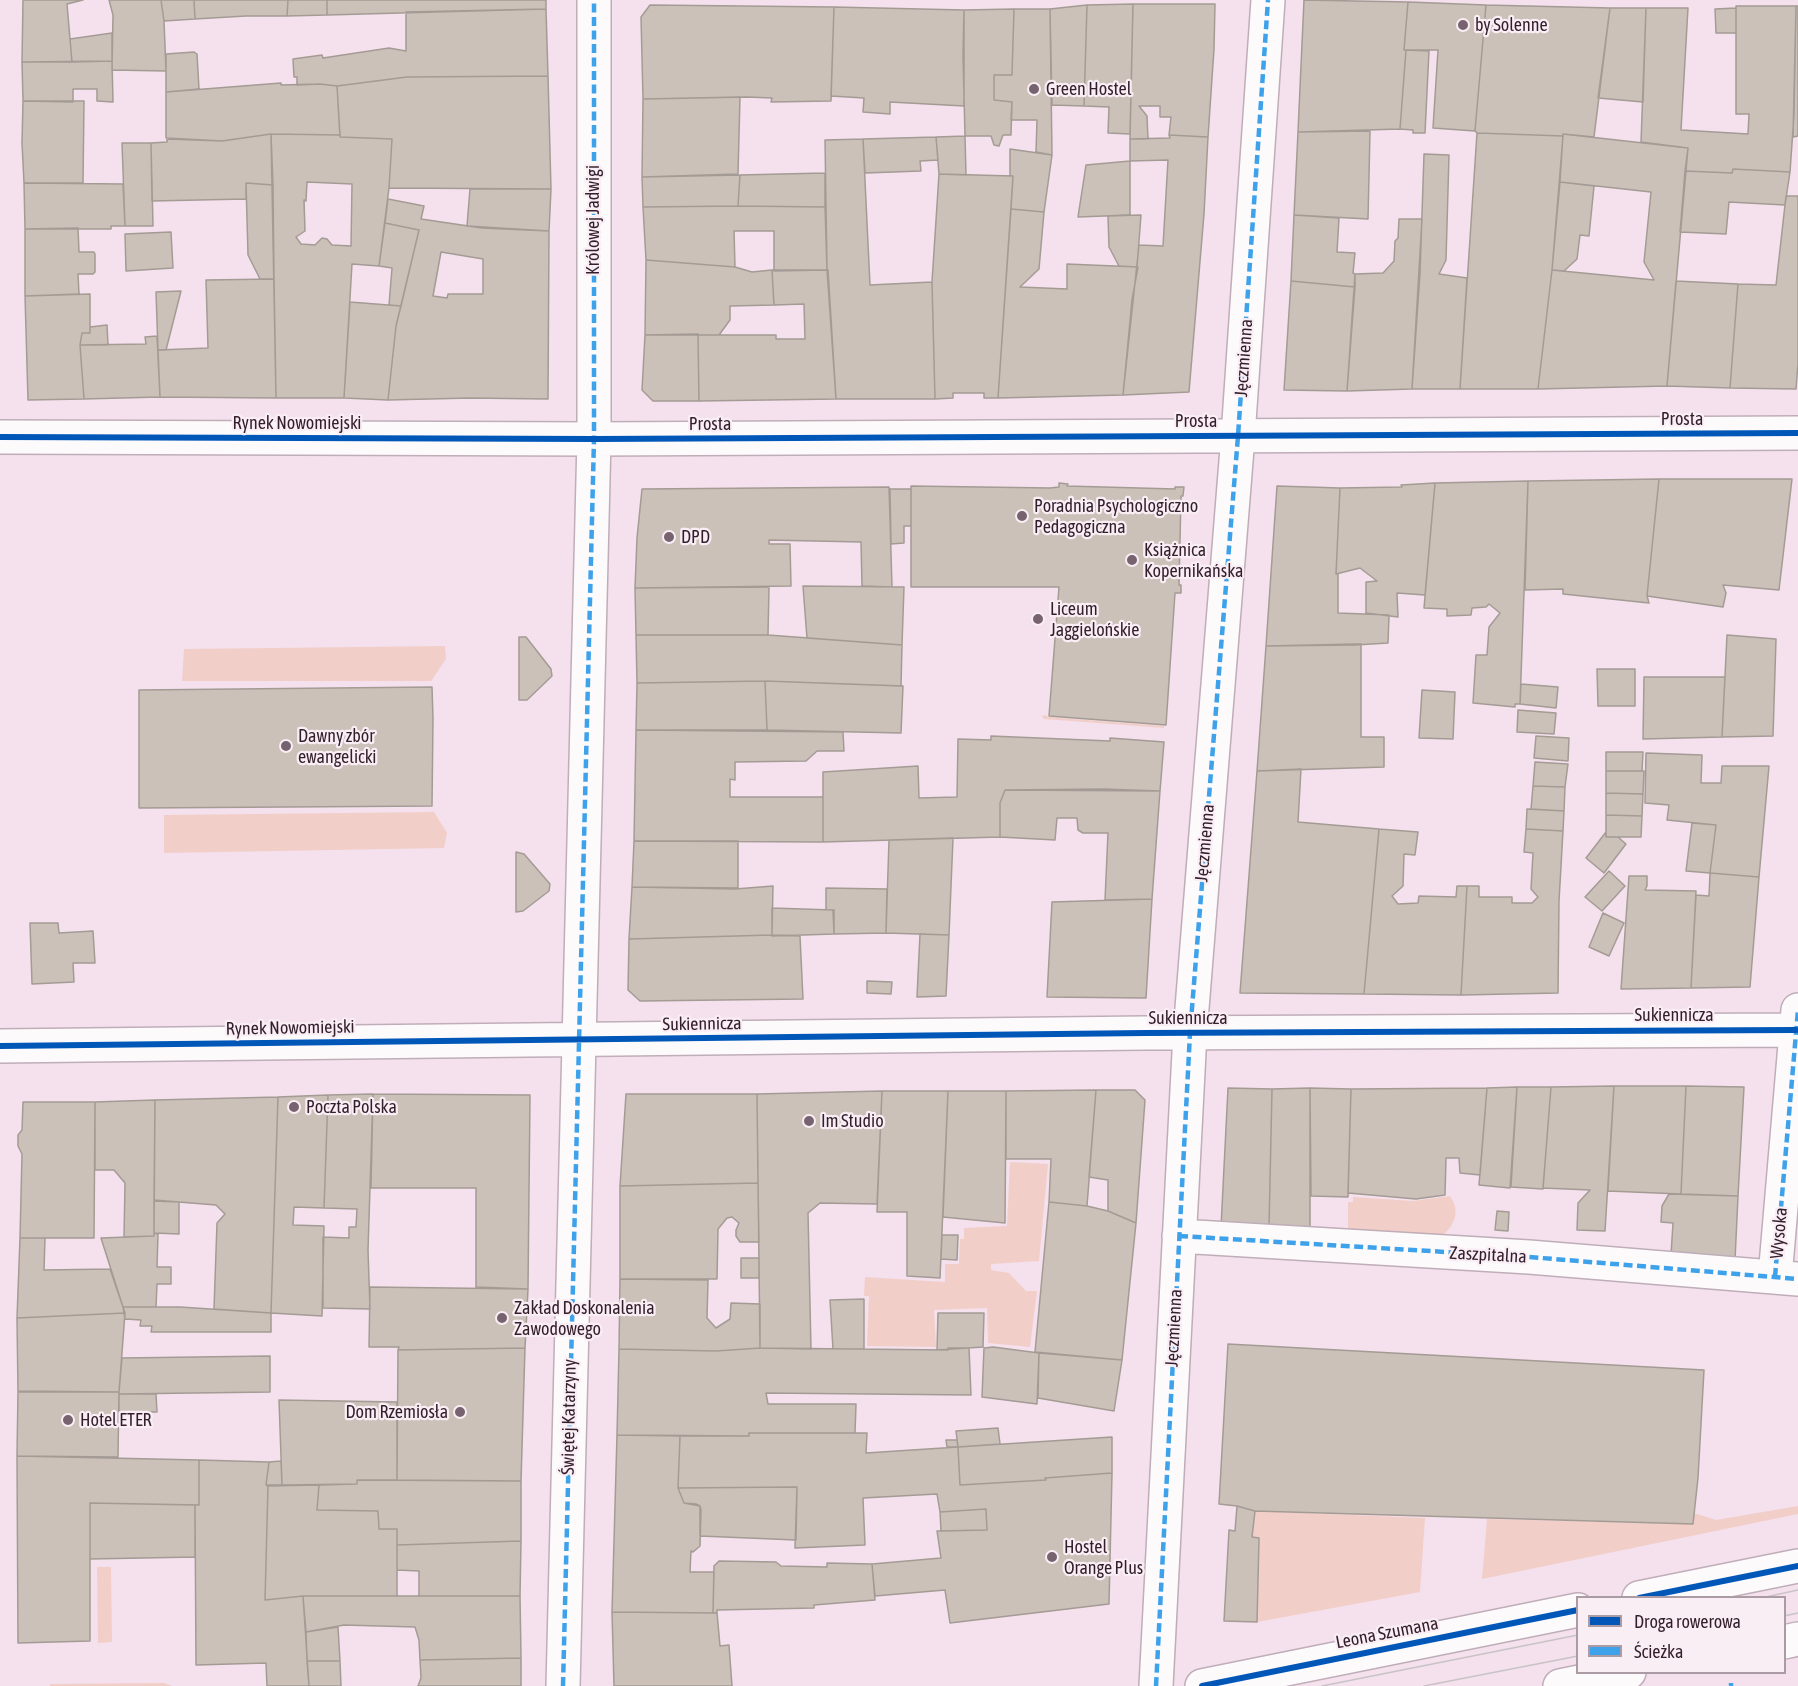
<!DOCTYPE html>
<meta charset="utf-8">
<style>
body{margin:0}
#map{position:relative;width:1798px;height:1686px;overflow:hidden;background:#f4e1ed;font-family:"Asap Condensed",sans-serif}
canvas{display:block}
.legend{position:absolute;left:1576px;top:1596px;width:210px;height:78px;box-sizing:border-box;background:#faeef5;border:2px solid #aa9ba4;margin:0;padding:8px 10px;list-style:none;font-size:18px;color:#331e2b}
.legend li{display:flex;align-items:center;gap:12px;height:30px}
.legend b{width:30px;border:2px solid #aa9ba4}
</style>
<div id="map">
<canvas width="1798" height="1686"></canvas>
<ul class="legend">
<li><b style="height:8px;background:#0057b8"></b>Droga rowerowa</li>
<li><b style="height:8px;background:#3ea2eb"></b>Ścieżka</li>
</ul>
</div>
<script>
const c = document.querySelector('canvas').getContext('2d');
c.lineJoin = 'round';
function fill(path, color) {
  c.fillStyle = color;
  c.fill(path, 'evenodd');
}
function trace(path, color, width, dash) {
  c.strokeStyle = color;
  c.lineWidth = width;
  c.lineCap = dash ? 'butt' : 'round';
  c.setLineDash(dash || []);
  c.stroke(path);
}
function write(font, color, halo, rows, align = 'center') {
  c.font = font + ' "Asap Condensed",sans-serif';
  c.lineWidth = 4.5;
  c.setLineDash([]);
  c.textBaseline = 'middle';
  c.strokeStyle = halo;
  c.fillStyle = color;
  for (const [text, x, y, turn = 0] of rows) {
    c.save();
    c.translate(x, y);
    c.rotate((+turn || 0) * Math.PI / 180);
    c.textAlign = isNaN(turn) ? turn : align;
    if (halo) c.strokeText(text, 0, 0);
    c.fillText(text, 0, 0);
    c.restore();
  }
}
fill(new Path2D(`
 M445 646 446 659 431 681H182L184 649Z
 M1046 715 1048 717 1164 726V728L1044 719 1042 716Z
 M434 812 447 833 444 848 164 853V815Z
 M1010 1162 1048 1164 1039 1261 991 1264V1270L1009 1273 1026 1291H1037L1030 1347 988 1343 987 1308 934 1310 936 1347 867 1346 869 1296H864L865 1277 945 1282V1264H959L960 1239H964V1228L1007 1226Z
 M1450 1196C1462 1213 1453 1227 1439 1239L1348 1233V1202H1353V1197L1413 1201Z
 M1798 1506V1514L1482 1579 1487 1519 1693 1524 1694 1513 1716 1520Z
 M1255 1511 1425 1518 1420 1592 1257 1622 1259 1538 1252 1537Z
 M97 1567H111L112 1642 98 1643Z
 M164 1683 172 1686H50V1684Z`), '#f2cec8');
const building = new Path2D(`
 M23 0H83L67 4 72 62H22Z
 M109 0H161L164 21 166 71 112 70 113 15Z
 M161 0H194L195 19 164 21Z
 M194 0H288L287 16H246L195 19Z
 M288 0H327V15L287 16Z
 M327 0H546V9L327 15Z
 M1304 0 1408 2 1404 50H1406L1400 129 1298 132Z
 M1408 2 1486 5 1475 131 1433 128 1438 50H1404Z
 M1133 4H1215L1214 49 1208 137 1169 135 1171 117H1160V106H1139L1147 116 1148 139H1130Z
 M1133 4 1130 134 1108 133 1109 107 1084 106 1087 5Z
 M650 5 834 7 831 101 771 102 772 98 747 97 643 99 641 17Z
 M1087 5 1084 106 1052 105 1050 9Z
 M1486 5 1610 8 1594 137 1563 134V136L1477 133 1475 131Z
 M1736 6H1796L1794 115 1790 172 1733 169 1732 173 1685 171 1688 148 1641 142 1646 8H1688L1681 130 1748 134 1749 114H1736Z
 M1796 6H1798V136L1793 137Z
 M834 7 964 10V106L890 102V114L863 112 864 98 831 96Z
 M1610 8H1646L1643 102 1598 98Z
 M1736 8V33H1716L1715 9Z
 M546 9 548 76 407 77 337 86 320 84 297 85V77H294L293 59 322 55 323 58 389 48 406 51V12Z
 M1014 9 1012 75H994V100L1012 102 1011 135H1003L999 146 994 145 991 136H965L963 56 964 10Z
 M1014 9H1050L1052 155 1036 152 1037 120H1011L1012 102 994 100V75H1012Z
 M112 33V61L72 62 70 39Z
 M1406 50 1429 51 1425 133H1413V130L1400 129Z
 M194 52 197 54 199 89 166 92V54Z
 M112 61 113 102 97 101V89H73V102L23 101 22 62Z
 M548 76 551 189 389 188 392 139 340 137 337 86 407 77Z
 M281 83V85L320 84 337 86 340 135 271 134 222 141 166 138V92Z
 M740 97 738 174 642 177 643 99Z
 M23 101H84L83 183H24L22 143Z
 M1370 131 1368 219 1294 215 1298 132Z
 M1477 133 1563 136 1552 270 1538 389H1460Z
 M271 134 340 135V137L392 139 389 188 379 266 352 264 344 398H276ZM307 182 352 184 351 246 332 245 327 239 322 238 315 245 301 244 296 237 305 231 304 200 306 201Z
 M271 134 273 185 246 183V199L152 201 151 143 167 142V139L222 141Z
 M1563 134 1688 148 1667 386 1538 389 1552 270 1654 280 1644 262 1651 192 1560 182Z
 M1169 135 1208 137 1204 214 1189 392 1123 395 1139 245 1163 246 1168 160 1130 161V139L1170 138Z
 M965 136 966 175 939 174 936 137Z
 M936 137 938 160 920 161 921 171 865 173 863 139Z
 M863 139 870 285 932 282 935 399H836L827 270 825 140Z
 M122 143H151L153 226H125Z
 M1010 149 1052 155 1044 212 1011 209 1013 176H1010Z
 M1424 154 1449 155 1446 260 1439 274 1467 278 1460 389H1412L1420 274Z
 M1130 161V215L1078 217 1086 165Z
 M1733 169 1790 172 1785 205 1729 202 1726 234 1680 232 1685 171 1732 173Z
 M825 173V207L738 206 740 175Z
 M939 174 1013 176 998 398H984V393H953V398L935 399 932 282Z
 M740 175 738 206 643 207 642 177Z
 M1560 182 1594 186 1589 236 1580 235 1577 259 1564 271 1552 270Z
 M24 183 123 184 125 226H111V229H25Z
 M246 183 273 185 274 279H260L248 255Z
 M470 189H551L549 231 467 226Z
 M1786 196H1798V363L1796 389 1730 388 1738 284 1776 285Z
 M388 199 424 206 421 219 482 228 549 231 548 399 470 398 388 400 396 326 419 230 385 223ZM441 252 483 259V294H448L447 298 433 296Z
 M738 206 825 207 827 270 774 271V231H734L735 267 646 260 643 207Z
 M1011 209 1044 212 1039 269 1020 287 1067 289V264L1138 267 1132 300 1123 395 998 398Z
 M1141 215 1137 267 1119 266 1109 247 1108 216Z
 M1294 215 1339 218 1337 252 1355 253 1353 273 1355 274V287L1291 281Z
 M1399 219H1422L1412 389 1347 391 1355 274 1383 273 1394 261 1395 241 1398 238Z
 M385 223 419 230 401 306 389 305 392 268 379 266Z
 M78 228 79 252H94L95 254V272L93 274H78L79 294 25 296V229Z
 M171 232 173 268 126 271 125 234Z
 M646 260 735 267 752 272 772 270 774 305 730 306V320L719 335H645Z
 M772 270H828L836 399 699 401 698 335H776V339H805L804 304 774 305Z
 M274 279 276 398 160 397 158 350 208 348 206 280Z
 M1291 281 1355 287 1347 391 1284 390Z
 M1676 281 1738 284 1730 388 1667 386Z
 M181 291 166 350H158L156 292Z
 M90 294V333H82L80 345 84 399 28 400 25 296Z
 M350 302 401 306 396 326 388 400 344 398Z
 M107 325 108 345H80L82 333H90V327Z
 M698 334 699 401H653L642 390 645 335Z
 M157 336 160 397 84 399 80 345 146 344 145 337Z
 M1659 479 1647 596 1649 603 1563 594V589L1525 590 1528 481Z
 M1659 479H1792L1779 590 1723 585 1726 593 1723 607 1647 596Z
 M1528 481 1520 704H1515V707L1473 703 1476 655H1487L1489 627 1500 613 1489 604 1486 607 1472 608 1471 615 1447 616V609L1424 608 1435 483Z
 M1059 483 1068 484 1067 486 1175 489V487H1184L1183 496H1181L1179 585H1181V593H1175L1166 725 1049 716 1059 587H911V486L1050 488 1059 487Z
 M1435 483 1425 595 1397 593 1398 617 1366 613V582L1377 581 1360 568 1336 574 1340 488 1402 487 1401 485Z
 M1277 486 1340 488 1336 574H1338V613L1389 615 1388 643 1355 645 1266 646Z
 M889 487 892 587 862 586 861 542 769 540V544H790L791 586 635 588 637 538 642 489Z
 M890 489H911V526H904V543L891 544Z
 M803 586 904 587 902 645 807 638Z
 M769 587 768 635H636L635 588Z
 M636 635H768L902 645 901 686 765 681 637 683Z
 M1727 635 1776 639 1773 736 1722 737Z
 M519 637H526L551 669 552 676 527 700H519Z
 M1356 644H1361V737H1384V767L1257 771 1266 646Z
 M1597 669H1635V706H1598Z
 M1644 677H1725L1722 737 1643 739Z
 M765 681 903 686 901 733 767 730Z
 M765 681 767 730H636L637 683Z
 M1521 684 1558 687 1556 708 1520 704Z
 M432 687 433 719 432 806 139 808V690Z
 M1422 690 1455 692 1453 739 1419 738Z
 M1518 710 1556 713 1554 734 1517 732Z
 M636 730 843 732 844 751H817L806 761 735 762V780L730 779V797H823V842L634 841Z
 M991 736 1110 741V738L1164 742 1160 791 1005 790 1000 803V837L823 842V772L918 766 919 798 957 797 958 739 991 740Z
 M1536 736 1569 738 1568 761 1534 758Z
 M1606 752H1643L1642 771H1606Z
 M1646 753 1702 755 1701 783H1721L1722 766H1769L1759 877 1710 873 1716 825 1667 820 1669 805 1645 803Z
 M1535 762 1568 764 1565 787 1533 786Z
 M1301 769 1298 822 1379 829 1364 994 1240 993 1257 771Z
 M1606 771H1644L1643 794 1606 793Z
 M1533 786 1565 787 1564 811 1531 809Z
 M1103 789 1160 791 1152 899 1105 900 1108 833H1083L1078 830 1077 818H1057L1055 840 1000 837V803L1005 790Z
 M1606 793 1643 794 1642 816 1606 815Z
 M1527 809 1564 811 1563 831 1526 829Z
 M1606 815 1642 816 1641 837H1606Z
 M1692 823 1716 825 1710 873 1686 871Z
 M1379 829 1418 832 1415 855 1404 854 1403 886 1392 896 1398 904 1418 903 1419 896 1456 897 1457 886H1467L1461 995 1364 994Z
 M1526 829 1563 831 1559 901 1558 993 1461 995 1467 886H1479V897H1512V903H1532L1538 897 1531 889 1533 853 1524 852Z
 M1606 832V837H1618L1626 844 1604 873 1586 858Z
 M953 838 949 935 886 933 889 840Z
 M634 841H738V888L632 887Z
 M516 852 524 854 550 884 549 891 523 911 516 912Z
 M1609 871 1625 886 1602 911 1585 897Z
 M1710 873 1759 877 1750 987 1691 988 1696 895 1709 896Z
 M1629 876H1647V886L1645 890 1696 891 1691 988 1621 989Z
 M773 886 772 935 629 939 632 887 735 889Z
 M826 888 887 889 886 933 834 934V910H826Z
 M1152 899 1146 998 1047 997 1052 902Z
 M772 908 833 910 834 934 772 936Z
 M1603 913 1624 923 1609 956 1589 947Z
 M30 923H58L59 933 93 931 95 963H73L74 982 32 984Z
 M920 934 949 935 946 996 917 997Z
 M772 935 800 936 803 999 640 1001 628 990 629 939Z
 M867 981 892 982 891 994 867 993Z
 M1614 1086H1686L1681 1194 1608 1191Z
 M1614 1086 1605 1231 1577 1230 1578 1203 1590 1190 1543 1188 1551 1087Z
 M1686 1086 1744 1087 1738 1196 1681 1194Z
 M1517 1087 1510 1188 1479 1185 1487 1088Z
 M1517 1087H1551L1543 1189 1511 1187Z
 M1228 1088 1272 1089 1269 1228 1221 1227Z
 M1310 1088V1230L1269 1228 1272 1089Z
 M1310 1088 1351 1089 1348 1197 1311 1196Z
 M1487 1088 1480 1175 1460 1173 1459 1158H1446L1445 1195 1416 1199 1348 1193 1351 1089Z
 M1096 1090H1135L1145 1100 1136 1223 1108 1211V1180L1089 1177Z
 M1096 1090 1087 1206 1049 1202 1051 1159H1006V1091Z
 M882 1091 877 1204 820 1203 808 1213 811 1349 760 1348 757 1094Z
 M882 1091H948L940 1278 907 1276V1212H877Z
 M948 1091H1006L1005 1223 943 1217Z
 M373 1094 530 1095 528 1289 476 1287V1188H371Z
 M373 1094 368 1250 370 1309 323 1308V1237L349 1238V1227H356L357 1209 324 1208 328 1095Z
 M626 1094H757L758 1183 620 1186Z
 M328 1095 324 1208 294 1207 293 1225 324 1226 322 1316 271 1313 278 1097Z
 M278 1097 271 1313 214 1309 217 1223 225 1214 216 1205 154 1200 155 1100Z
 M155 1100 154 1236 124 1237 125 1183 114 1170H95V1102Z
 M23 1102H95L94 1238H20L22 1154 18 1146V1135L22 1130Z
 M758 1183 759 1242H740L736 1236V1230L739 1223 732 1217 727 1218 718 1229 717 1279H620V1186Z
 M1669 1194 1738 1196 1735 1260 1671 1255 1673 1223 1661 1222 1662 1206Z
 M154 1201 179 1202V1234L154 1233Z
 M1049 1202 1087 1206 1108 1211 1136 1223 1122 1360 1035 1352Z
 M1497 1211 1509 1212 1508 1231 1495 1230Z
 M154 1233 158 1234 157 1267H171V1284H157L156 1307H123L101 1238 154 1236Z
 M942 1235H958L957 1260 941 1259Z
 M20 1238H45L44 1270 110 1269 125 1313 17 1318Z
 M741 1258H759V1278H741Z
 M620 1279 708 1280 707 1318 716 1328 730 1319 731 1303 760 1304V1348L716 1351 619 1349Z
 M370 1287 528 1289 525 1348 398 1350 399 1347H369Z
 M864 1299V1349H833L830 1300Z
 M123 1307H180L271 1313V1332H151L152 1326H140L141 1320 125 1319Z
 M125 1313 119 1392H18L17 1318Z
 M938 1313H984L983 1347 937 1350Z
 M1228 1344 1704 1370 1698 1478 1693 1524 1255 1511 1237 1506 1219 1504Z
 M993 1347 1039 1353 1037 1404 982 1397 984 1348Z
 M525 1348 521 1481 397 1480 398 1350Z
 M760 1348 948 1350V1348H969L971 1395 766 1393 768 1404H856L855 1433H749V1436L617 1435 619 1349 716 1351Z
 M1039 1353 1122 1360 1114 1411 1038 1398Z
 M270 1356V1392L119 1394V1392L122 1358Z
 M18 1391 119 1392 118 1457 17 1456Z
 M119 1394H156L157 1412H119Z
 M279 1400 397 1402V1480H357V1484L282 1485Z
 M998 1428 1000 1444 958 1447 956 1431Z
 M749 1433H867L866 1453 958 1447 960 1485 1046 1480 1045 1478 1112 1473 1109 1604 950 1623 945 1590 875 1596 872 1564 941 1558 937 1531 987 1530 986 1509 940 1512 937 1494 863 1498 865 1545 795 1548 797 1487 678 1488 680 1436H749Z
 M617 1435 680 1436 678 1488 684 1503 696 1504 700 1506 701 1510 700 1546 693 1552 691 1551 690 1572H714L713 1613 612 1612Z
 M1112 1437V1473L1045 1478 1046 1480 960 1485 958 1447Z
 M946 1440H957L958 1447H947Z
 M17 1456 199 1460V1505L90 1503V1641L18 1643Z
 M199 1460 269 1462 266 1485 268 1486 265 1600 303 1596 309 1686H267L266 1663 196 1665 195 1505H199Z
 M281 1461 282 1485H266L269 1462Z
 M357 1480 521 1481V1541L397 1545V1529H379L378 1511 317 1510 319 1485 357 1484Z
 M319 1485 317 1510 378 1511 379 1529H397V1596H303L265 1600 268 1486Z
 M797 1487 796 1540 700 1536V1506L684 1503 678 1488Z
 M90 1503 195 1505V1557L90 1559Z
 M1237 1506 1255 1511 1252 1537 1259 1538 1257 1622 1224 1621 1229 1530 1235 1531Z
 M986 1509 987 1530 941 1531 940 1512Z
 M521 1541 520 1596H419V1571L397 1570V1545Z
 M719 1561 776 1562 781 1566 827 1567V1563L872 1564 875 1600 814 1605V1608L717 1610V1613H713L714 1566Z
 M303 1596H520L521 1658 420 1660 419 1640 415 1627 344 1625 306 1632Z
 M612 1612 717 1613 720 1646 729 1645 732 1686H614Z
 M338 1627 340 1661H307L306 1632Z
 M521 1658V1686H418L421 1678 420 1660Z
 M307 1661H340L341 1686H309Z`);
fill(building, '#cbc1b9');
trace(building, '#a49b95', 1.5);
const minor = new Path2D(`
 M0 437 594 439 1798 433
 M0 1046 1145 1033 1796 1030
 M1179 1236 1529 1257 1798 1279
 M1775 1277 1798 1010
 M1639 1598 1798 1566
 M1784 1642 1798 1639
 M563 1686 594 439V0
 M1156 1686 1190 1033 1238 436 1268 0
 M1202 1686 1578 1610
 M1560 1686 1629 1672`);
trace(minor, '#bfadb8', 36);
trace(minor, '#fdfafc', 33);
trace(new Path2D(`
 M1761 1598 1798 1590
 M1784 1616 1798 1613
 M1322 1686 1578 1635
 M1424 1686 1578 1656`), '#c9c2c6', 1.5);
trace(new Path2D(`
 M1179 1236 1529 1257 1798 1279
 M1775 1277 1798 1010
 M1731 1683V1686
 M563 1686 594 439V0
 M1156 1686 1190 1033 1238 436 1268 0`), '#3ea2eb', 4.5, [9, 4.5]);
trace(new Path2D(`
 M0 437 594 439 1798 433
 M0 1046 1145 1033 1796 1030
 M1639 1598 1798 1566
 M1202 1686 1578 1610`), '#0057b8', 6);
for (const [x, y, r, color] of [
 [1463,25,6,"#77626f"],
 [1034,89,6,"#77626f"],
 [1022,516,6,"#77626f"],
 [669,537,6,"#77626f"],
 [1132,560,6,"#77626f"],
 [1038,619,6,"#77626f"],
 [286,746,6,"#77626f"],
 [294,1107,6,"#77626f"],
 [809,1121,6,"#77626f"],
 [502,1318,6,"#77626f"],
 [460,1412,6,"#77626f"],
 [68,1420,6,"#77626f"],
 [1052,1557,6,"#77626f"]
]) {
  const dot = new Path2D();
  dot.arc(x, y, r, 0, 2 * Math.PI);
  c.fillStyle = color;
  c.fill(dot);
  trace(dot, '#faeef5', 2);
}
write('18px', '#331e2b', '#faeef5', [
 ["by Solenne",1475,25],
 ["Green Hostel",1046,89],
 ["Poradnia Psychologiczno",1034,506],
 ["Pedagogiczna",1034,527],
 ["DPD",681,537],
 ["Książnica",1144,550],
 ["Kopernikańska",1144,571],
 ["Liceum",1050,609],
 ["Jaggielońskie",1050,630],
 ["Dawny zbór",298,736],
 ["ewangelicki",298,757],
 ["Poczta Polska",306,1107],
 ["Im Studio",821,1121],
 ["Zakład Doskonalenia",514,1308],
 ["Zawodowego",514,1329],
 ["Dom Rzemiosła",448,1412,"right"],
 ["Hotel ETER",80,1420],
 ["Hostel",1064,1547],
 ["Orange Plus",1064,1568]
], 'left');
write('18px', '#331e2b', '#faeef5', [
 ["Królowej Jadwigi",593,220,-90],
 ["Jęczmienna",1244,358,-86],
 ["Prosta",1682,419],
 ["Prosta",1196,421],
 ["Rynek Nowomiejski",297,423],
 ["Prosta",710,424],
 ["Jęczmienna",1205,843,-85],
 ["Sukiennicza",1674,1015],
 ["Sukiennicza",1188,1018],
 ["Sukiennicza",702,1024,-1],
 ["Rynek Nowomiejski",290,1028,-1],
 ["Wysoka",1779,1233,-85],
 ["Zaszpitalna",1488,1255,3],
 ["Jęczmienna",1174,1328,-87],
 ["Świętej Katarzyny",569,1417,-89],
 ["Leona Szumana",1387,1633,-11]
]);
</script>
